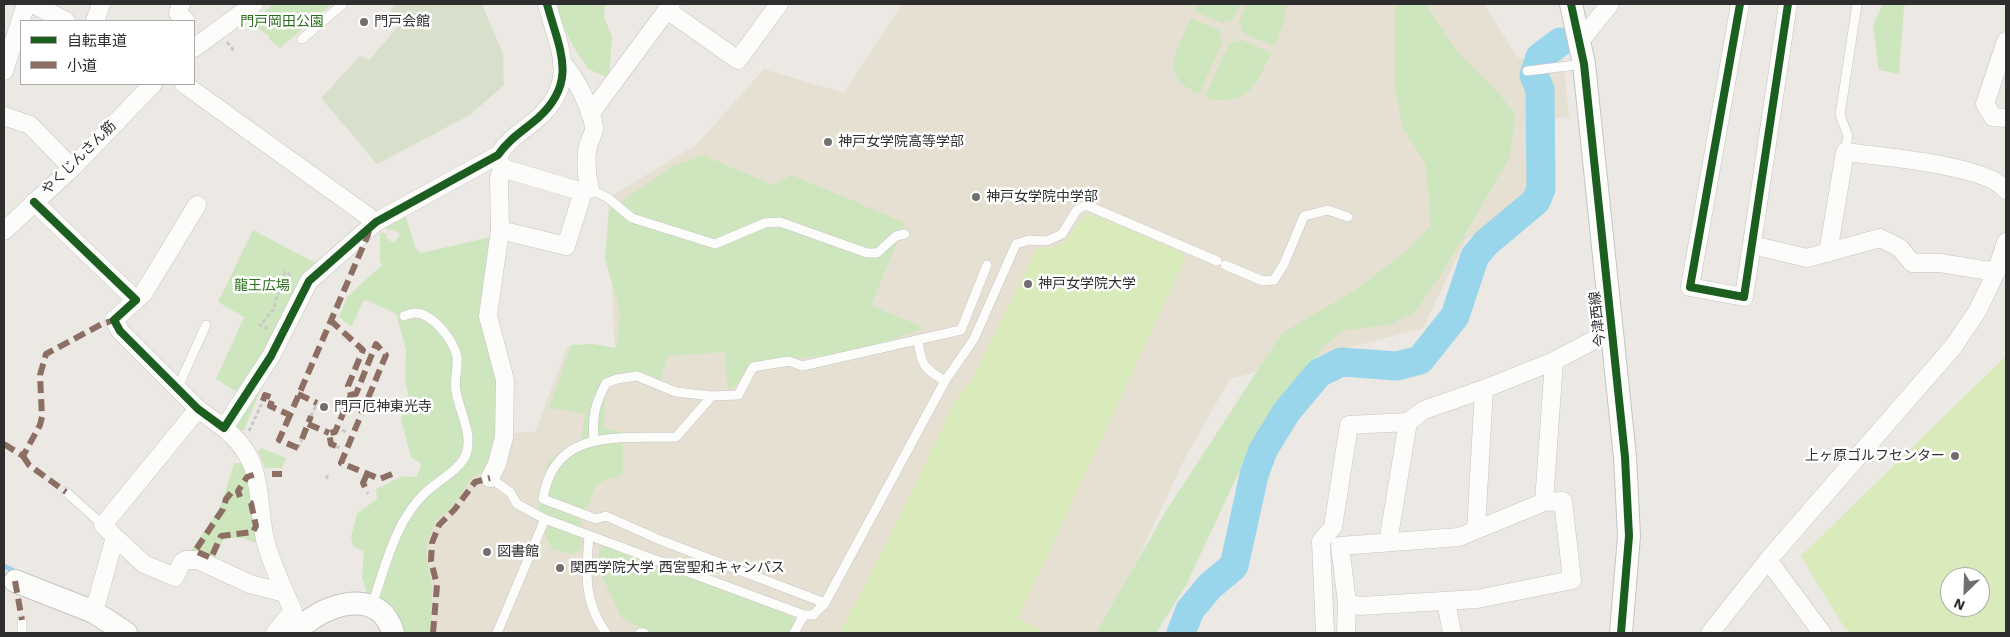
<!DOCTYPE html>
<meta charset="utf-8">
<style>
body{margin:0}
#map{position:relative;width:2010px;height:637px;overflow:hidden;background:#ece8e4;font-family:"Work Sans","Noto Sans JP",sans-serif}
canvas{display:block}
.frame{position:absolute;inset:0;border:5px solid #2e2e2e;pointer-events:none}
.legend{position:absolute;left:20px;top:20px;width:175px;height:65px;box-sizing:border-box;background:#fff;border:1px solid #ababab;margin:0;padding:6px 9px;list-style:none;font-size:15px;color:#2e2e2e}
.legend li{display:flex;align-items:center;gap:10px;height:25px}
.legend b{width:25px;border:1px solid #ababab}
.north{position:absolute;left:1940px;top:567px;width:50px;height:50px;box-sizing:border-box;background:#fff;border:1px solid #ababab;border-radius:50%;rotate:204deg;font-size:14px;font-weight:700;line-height:20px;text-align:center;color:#2e2e2e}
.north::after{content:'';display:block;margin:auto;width:18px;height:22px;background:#706f6e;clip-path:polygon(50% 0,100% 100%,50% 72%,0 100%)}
</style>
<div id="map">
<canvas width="2010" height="637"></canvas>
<div class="frame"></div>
<ul class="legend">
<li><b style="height:6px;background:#1b5e20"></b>自転車道</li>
<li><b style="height:6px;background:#8d6e63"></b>小道</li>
</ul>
<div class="north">N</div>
</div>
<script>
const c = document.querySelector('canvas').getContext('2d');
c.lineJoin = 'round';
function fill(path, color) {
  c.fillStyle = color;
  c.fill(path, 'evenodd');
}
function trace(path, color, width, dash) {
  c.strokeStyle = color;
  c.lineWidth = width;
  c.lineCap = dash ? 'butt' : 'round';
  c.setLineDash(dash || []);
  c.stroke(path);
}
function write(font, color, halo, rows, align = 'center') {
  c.font = font + ' "Work Sans","Noto Sans JP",sans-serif';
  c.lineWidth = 5;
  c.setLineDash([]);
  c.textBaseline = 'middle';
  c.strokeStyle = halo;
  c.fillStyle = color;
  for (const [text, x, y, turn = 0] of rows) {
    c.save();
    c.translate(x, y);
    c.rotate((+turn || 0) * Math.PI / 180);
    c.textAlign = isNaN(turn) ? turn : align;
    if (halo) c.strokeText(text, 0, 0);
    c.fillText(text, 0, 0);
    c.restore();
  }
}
fill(new Path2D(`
 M902 4H1484L1517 57 1542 62 1562 47 1569 117 1538 120V203L1466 239 1423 328 1230 379 1185 458 1103 633H421L420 545 437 514 471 474 497 472 511 433 535 432 567 347 615 356 608 198 697 144 764 69 844 93Z`), '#e6e0d3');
fill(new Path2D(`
 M273 4H332L280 48 270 40 268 35 250 24Z
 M553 4H605L604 17 612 37 609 78 588 69 576 51 553 9Z
 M1198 4H1240L1233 20 1225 21 1223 24 1195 11Z
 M1247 4H1287L1284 22 1274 46 1243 33 1239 22Z
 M1395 4H1425L1459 54 1498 93 1515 113 1510 157 1441 275 1414 313 1391 324 1342 331 1324 346 1246 457 1186 585 1156 633H1096L1166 511 1282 333 1357 289 1406 251 1431 225 1426 165 1403 128 1395 90Z
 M1883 4H1906L1904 8 1899 74 1879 70 1873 25Z
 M1191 18 1221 31 1219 35 1223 41 1199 94C1157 75 1178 49 1191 18Z
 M1239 39 1271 53C1256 86 1249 105 1208 99L1206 94 1230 42H1237Z
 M703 155 773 185 792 175 905 223 871 305 924 328 864 350 765 363 728 391 725 352 668 356 660 380H606L604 428 623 432V474L599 483 595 488 582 519 581 549 573 554 552 549 536 516 547 463 560 452 580 442 582 437 585 414 549 408 571 345 593 344 617 348 620 312 605 258 609 210 673 166Z
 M405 215 416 249 397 257 416 249 421 253 491 237 487 271 500 375 499 435 488 470 471 478 461 495 446 513 436 520 433 526 427 542 426 554 432 588 431 625 428 633H400L367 595 362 577 364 552 353 546 351 537 357 514 377 499 376 489 403 476 417 477 421 464 411 457 401 420 408 394 405 379 406 350 396 314 367 300 363 301 352 326H350L339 317 347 297 383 264 380 262V235L382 232 387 235 386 238 394 243 400 234 392 229 390 231 385 228 387 224Z
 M253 230 319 265 240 394 216 379 244 317 218 302Z
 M264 381 244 430 236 431 234 422Z
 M261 448 286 458 282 468H265L258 451Z
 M234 463H245L258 537 257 543 242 538H224L214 561 190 552 220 508Z
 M603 546 788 614 799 622 792 633H655L630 623 621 617 602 576 599 561V550Z`), '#cee6be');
fill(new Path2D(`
 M395 4H482L503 54 504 85 470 115 377 164 321 98 360 56 369 60 401 23 390 11Z`), '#d8e0cc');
fill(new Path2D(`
 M1095 215 1183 253 1185 259 1018 618 1046 633H843L840 632 885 547 955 401 972 380 1036 249 1054 247 1064 242 1082 218Z
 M2006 356V633H1851L1844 627 1801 556ZM1950 577H1980V607H1950Z`), '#d9eabb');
trace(new Path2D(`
 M4 566 18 573`), '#99d6ec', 5);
trace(new Path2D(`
 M1181 633 1190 610 1210 586 1234 566 1254 475 1263 450 1287 411 1319 373 1341 362 1397 366 1420 360 1455 316 1475 256 1486 243 1536 201 1541 189 1540 90 1534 75 1540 57 1560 42`), '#99d6ec', 29);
const service = new Path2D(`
 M302 39 343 4
 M1527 71 1584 64
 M1845 152 1848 136 1840 115 1857 4
 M590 189 608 198 632 218 715 244 765 223 780 222 867 253H877L896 236 905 234
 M1225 265 1263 281 1274 280 1284 264 1304 216 1328 210 1348 217
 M918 340C921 366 924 368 945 381
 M177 389 206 325
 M594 440C592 416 595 404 606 383L617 379 637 376 676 392 712 396
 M490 478 510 492 517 504 545 519 804 615
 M66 492 103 525
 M589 536C586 573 583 601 606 633
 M825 603 660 540 606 516 596 519 543 499C554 427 619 439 676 437L712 396 738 395 753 367 789 361 802 366 961 330 987 265
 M372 605C385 568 395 521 425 493 438 480 463 469 467 451 472 432 459 410 456 391 454 380 458 368 457 357 454 341 433 313 415 313 411 313 407 315 404 316
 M22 620V633
 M497 633 545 519
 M640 633H644
 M794 633 804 615H813L825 603 945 381 974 339 1016 244 1029 240 1047 241 1062 234 1077 210 1086 205 1217 261`);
const minor = new Path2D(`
 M33 4 66 21
 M181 4 178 13 186 21
 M671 4 667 10 738 60 779 4
 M1740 4 1690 287 1744 297 1788 4
 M95 21 101 4
 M1580 41 1610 4
 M2006 41 1985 104 1993 117 2006 118
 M194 48 254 4
 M4 71 26 4
 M184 84 376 222
 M590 114 667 10
 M4 116 30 125 72 168
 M502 168 583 192 590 189C586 174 585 162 588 146 589 141 594 134 594 128 593 111 575 77 564 65
 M34 202 136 300 114 320 120 331 198 409 224 428 271 356 309 281 376 222 498 155C510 138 523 131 538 118 579 81 559 49 547 4
 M500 230 566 246 583 192
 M4 231 72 168 153 84
 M1752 245 1807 258 1880 238 1900 248 1912 263H1940L1996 272
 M1828 253 1845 152C1878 156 1987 165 2006 190
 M136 300 143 294 197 205
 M224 428C266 462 255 494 265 539 270 562 284 590 293 611L275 633
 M490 478 497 464 504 437 505 380 488 316 500 230 499 178 502 168 498 155
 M1563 501 1572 580 1477 599 1360 606 1347 603 1340 546 1459 537 1544 502Z
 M1544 502 1554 361
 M1476 530 1484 389
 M115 537 144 564 175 577 182 562 186 560H198L250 584 285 593
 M1388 542 1408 422
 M1768 560 1822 633
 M1446 601 1452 633
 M94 612 115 537 103 525 198 409
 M1325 633 1321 541 1333 527 1349 425 1408 422 1424 410 1484 389 1554 361 1611 331
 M1346 633 1347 603
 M1710 633 1768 560 1953 347 1978 310 1996 272 2006 242`);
const tertiary = new Path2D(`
 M1571 4 1584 64 1625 457 1629 536 1621 633
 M15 581 94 612 126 633
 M293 633C298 627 305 624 311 619 339 600 382 592 393 633`);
trace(service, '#c5c4c5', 10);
trace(minor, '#c5c4c5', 19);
trace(tertiary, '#c5c4c5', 24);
trace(new Path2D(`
 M227 42 234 51
 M268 329 260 325 273 310 285 272 293 276
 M311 416 317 403
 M342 430 348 433
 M249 431 263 401
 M336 446 341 449
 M298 448 302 439
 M327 475V479
 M367 492 368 494`), '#c9c9c8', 3, [4, 2.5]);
trace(service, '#fcfcfb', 9);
trace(minor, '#fcfcfb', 18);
trace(tertiary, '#fcfcfb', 22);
trace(new Path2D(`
 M330 320 363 350 348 386 351 395 335 432 329 433 331 444 336 446
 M298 394 317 403
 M351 395 356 394 376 344 386 355 341 463 380 479 392 474
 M263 401 265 395 273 398 270 406 290 415 368 235 369 230
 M290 415 279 440 298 448
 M308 424 329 433
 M302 439 311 416
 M4 444 23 456 40 425 42 417 40 375 46 354 102 324 114 320
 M23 456 29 465 66 492
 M272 474H282
 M365 487 363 483 367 474
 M231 493 226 499 223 509 195 551 211 558 221 536 253 532 256 526 251 503 248 501
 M240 497 238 491 247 477 256 474
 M15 581 22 620
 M433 633 437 585 431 561 432 543 439 525 455 509 475 482 490 478`), '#8d6e63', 6, [12, 6]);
trace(new Path2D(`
 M1571 4 1584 64 1625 457 1629 536 1621 633
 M1740 4 1690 287 1744 297 1788 4
 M34 202 136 300 114 320 120 331 198 409 224 428 271 356 309 281 376 222 498 155C510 138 523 131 538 118 579 81 559 49 547 4`), '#1b5e20', 8);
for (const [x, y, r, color] of [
 [364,22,5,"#706f6e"],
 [828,142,5,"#706f6e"],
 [976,197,5,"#706f6e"],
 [1028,284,5,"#706f6e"],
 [324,407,5,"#706f6e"],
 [1955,456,5,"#706f6e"],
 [487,552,5,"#706f6e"],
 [560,568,5,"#706f6e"]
]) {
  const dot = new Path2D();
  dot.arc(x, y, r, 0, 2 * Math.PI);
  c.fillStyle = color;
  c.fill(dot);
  trace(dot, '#fff', 2);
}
write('14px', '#2c6e1b', '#fff', [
 ["門戸岡田公園",282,22],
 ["龍王広場",262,286]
]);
write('14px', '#2e2e2e', '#fff', [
 ["門戸会館",374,22],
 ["神戸女学院高等学部",838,142],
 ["神戸女学院中学部",986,197],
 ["神戸女学院大学",1038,284],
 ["門戸厄神東光寺",334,407],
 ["上ヶ原ゴルフセンター",1945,456,"right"],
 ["図書館",497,552],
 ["関西学院大学 西宮聖和キャンパス",570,568]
], 'left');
write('14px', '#2e2e2e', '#fff', [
 ["やくじんさん筋",79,158,-45],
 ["今津西線",1598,319,-96]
]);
</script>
